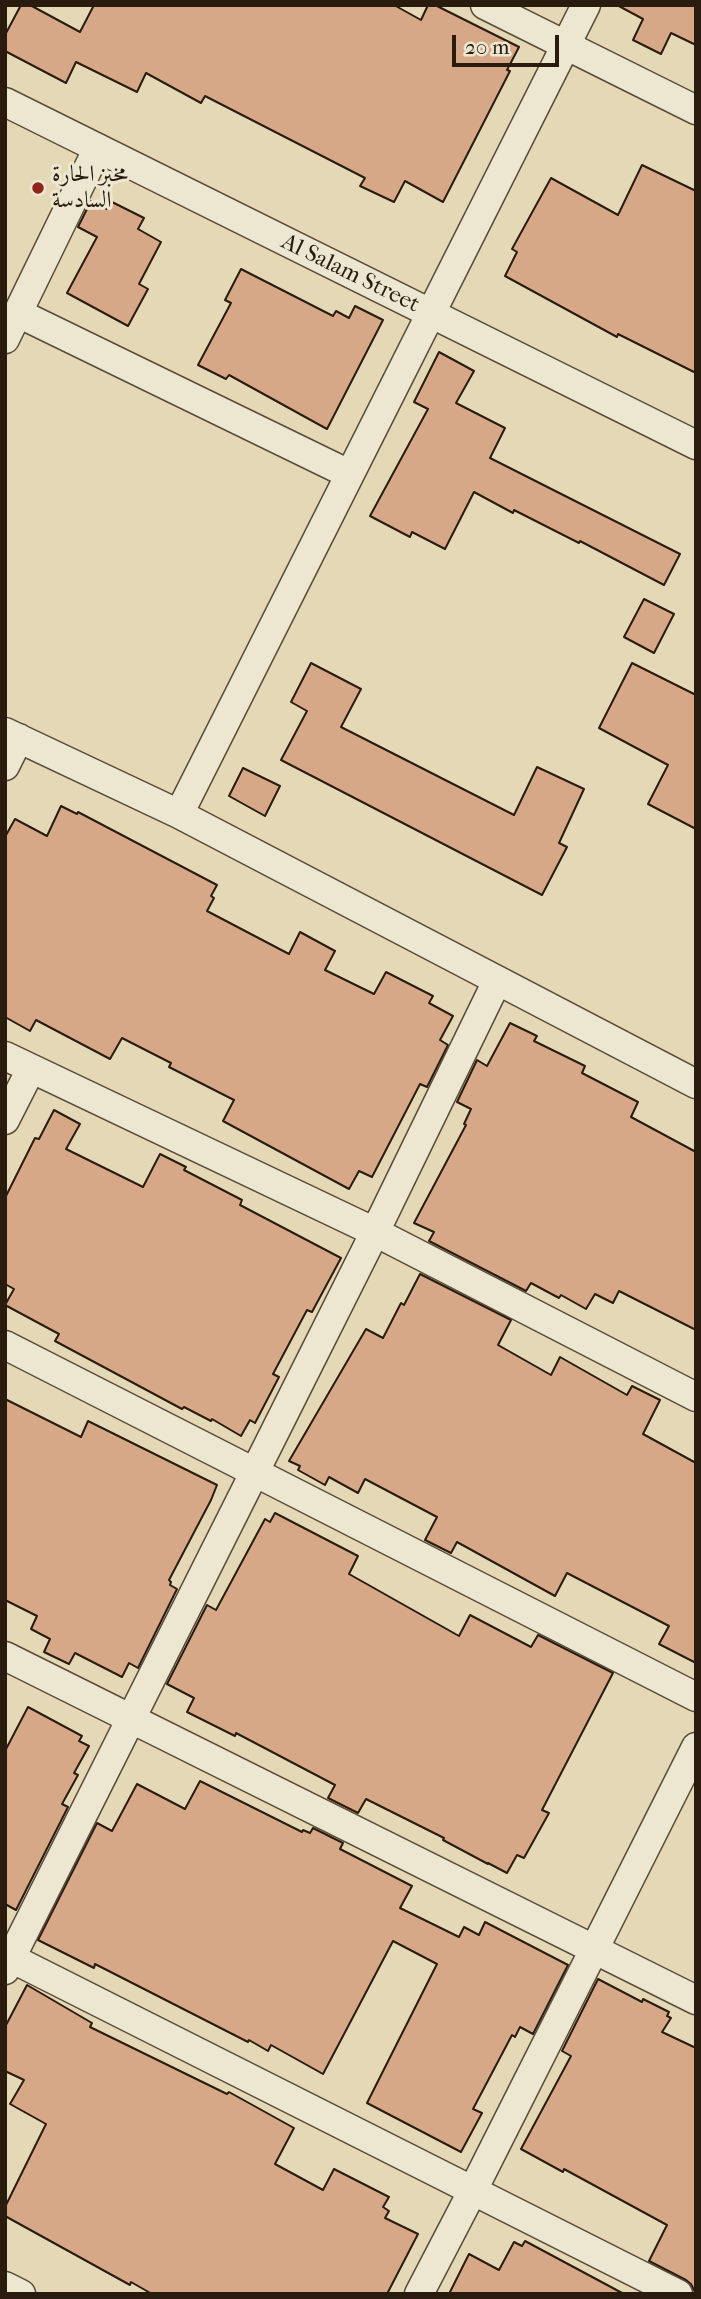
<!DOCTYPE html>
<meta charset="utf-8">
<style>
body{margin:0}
#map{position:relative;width:701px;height:2299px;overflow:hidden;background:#e4d8b7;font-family:"IM FELL French Canon",serif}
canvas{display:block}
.frame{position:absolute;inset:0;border:7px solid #291c0e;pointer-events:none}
.scale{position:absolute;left:452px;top:35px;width:107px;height:32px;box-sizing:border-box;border:4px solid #291c0e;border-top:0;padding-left:9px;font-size:21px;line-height:24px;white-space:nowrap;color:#291c0e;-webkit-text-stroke:5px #ede6d0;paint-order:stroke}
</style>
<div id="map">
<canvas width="701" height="2299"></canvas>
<div class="frame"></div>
<div class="scale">20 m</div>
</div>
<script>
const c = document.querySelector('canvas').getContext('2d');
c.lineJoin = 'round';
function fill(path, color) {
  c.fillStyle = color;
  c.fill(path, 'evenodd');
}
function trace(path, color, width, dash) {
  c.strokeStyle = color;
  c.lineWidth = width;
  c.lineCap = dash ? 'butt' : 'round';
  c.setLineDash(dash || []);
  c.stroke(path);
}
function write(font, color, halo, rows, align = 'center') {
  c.font = font + ' "IM FELL French Canon",Amiri,serif';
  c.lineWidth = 6;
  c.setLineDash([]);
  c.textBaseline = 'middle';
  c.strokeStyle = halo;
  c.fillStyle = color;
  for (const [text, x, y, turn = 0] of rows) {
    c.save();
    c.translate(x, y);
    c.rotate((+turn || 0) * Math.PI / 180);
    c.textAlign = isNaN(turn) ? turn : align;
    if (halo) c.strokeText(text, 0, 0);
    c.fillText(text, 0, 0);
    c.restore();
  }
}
const building = new Path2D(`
 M21 5H30L80 32 94 5H394L421 20 428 5H435L519 47 507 70 510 71 443 202 405 181 394 202 360 186 365 178 205 96 201 103 146 73 137 92 76 62 66 83 5 51V35Z
 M617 5H696V45L671 33 661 54 633 40 643 19Z
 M642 165 696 191V373L618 334 617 337 505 276 517 252 512 249 551 178 618 215Z
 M91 201 107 209 112 202 144 218 138 229 161 242 139 284 148 289 128 326 67 293 97 237 78 227Z
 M241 269 333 316 336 311 349 318 355 306 383 320 327 429 229 375 226 379 198 365 231 303 225 300Z
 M439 352 474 371 456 403 505 428 490 458 680 554 664 585 580 541 579 543 514 510 513 513 474 492 445 549 412 532 410 537 370 516 428 409 414 402Z
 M644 599 674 614 654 653 624 637Z
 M311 663 361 689 341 727 514 815 537 767 584 789 559 843 567 847 542 895 281 760 307 711 291 702Z
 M632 663 696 695V829L648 804 668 765 599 728Z
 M243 768 280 786 265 816 229 796Z
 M61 806 77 814 78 812 217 885 211 896 214 898 207 911 289 954 300 932 335 951 325 970 374 994 386 972 433 996 429 1003 453 1016 440 1040 448 1045 427 1087 420 1084 372 1177 359 1171 349 1189 223 1121 234 1100 169 1067 171 1063 122 1038 110 1059 36 1020 30 1031 5 1017V837L15 819 47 836Z
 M510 1023 537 1036 534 1041 585 1066 582 1073 638 1102 631 1117 696 1152V1330L619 1291 613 1303 595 1294 586 1309 561 1295 559 1298 531 1283 526 1291 429 1241 434 1232 414 1223 466 1125 464 1124 471 1109 457 1102 477 1060 487 1066Z
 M54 1110 80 1124 66 1149 143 1187 160 1154 186 1167 184 1170 242 1200 240 1205 341 1258 312 1312 307 1310 273 1374 279 1377 255 1423 250 1420 241 1436 212 1419 211 1421 184 1407 182 1409 55 1341 59 1334 5 1305 14 1289 5 1284V1198L35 1138 39 1139Z
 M420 1274 511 1320 498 1345 551 1375 560 1357 627 1395 632 1386 660 1400 643 1434 696 1463V1663L659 1644 669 1626 567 1573 555 1596 457 1542 451 1553 425 1540 437 1517 365 1479 358 1493 329 1477 325 1485 298 1470 300 1466 289 1461 366 1329 383 1338 401 1303 404 1305Z
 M5 1399 81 1437 88 1421 217 1485 211 1500 169 1580 171 1582 170 1585 177 1589 138 1668 129 1663 122 1677 75 1653 69 1664 44 1652 50 1639 31 1629 37 1616 5 1600Z
 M275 1513 358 1556 349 1574 459 1636 470 1615 531 1647 538 1635 613 1673 542 1810 549 1813 524 1858 517 1855 507 1873 488 1863V1864L443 1840 444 1838 366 1799 358 1813 328 1798 335 1785 236 1733 235 1736 187 1712 194 1698 167 1684 207 1605 216 1610 265 1519 270 1522Z
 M28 1707 82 1736 79 1741 89 1746 74 1773 78 1775 62 1804 68 1807 16 1910 5 1904V1751Z
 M200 1781 302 1832 303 1830 310 1833 313 1828 343 1843 340 1849 412 1886 400 1908 459 1937 464 1927 479 1935 485 1922 568 1965 533 2034 520 2027 515 2037 512 2035 473 2109 482 2113 461 2152 367 2103 437 1964 393 1941 323 2074 271 2045 268 2051 249 2040 248 2042 95 1964 94 1968 38 1940 97 1823 112 1831 137 1784 185 1809Z
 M598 1979 642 2002 643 1999 669 2012 667 2016 671 2018 662 2032 696 2048V2294L691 2284 686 2280 649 2261 667 2225 564 2169 563 2172 521 2149 571 2056 562 2051Z
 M27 1985 92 2023 90 2027 227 2094 229 2092 294 2128 275 2164 323 2190 334 2169 389 2197 383 2207 389 2211 385 2218 418 2234 387 2294H152L131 2282 130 2285 5 2216V2207L46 2124 10 2104 24 2080 5 2071V2027Z
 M525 2241 624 2294H449L469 2254 499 2270 514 2242 522 2246Z`);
fill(building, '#d7a887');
trace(building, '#291c0e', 2);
const minor = new Path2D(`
 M485 5 696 110
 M5 102 696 445
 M18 313 349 474
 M5 339 98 148
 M5 732 179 814 696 1084
 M5 766 19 738
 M179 814 586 5
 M5 1056 375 1232 696 1397
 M5 1120 31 1069
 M5 1345 696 1697
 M5 1656 696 2000
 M5 1955 678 2294
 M5 1970 375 1232 497 981
 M5 2286 21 2294
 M419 2294 472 2192 696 1747`);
trace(minor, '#584b38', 31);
trace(minor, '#ede6d0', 28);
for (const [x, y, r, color] of [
 [38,188,7,"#8f2418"]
]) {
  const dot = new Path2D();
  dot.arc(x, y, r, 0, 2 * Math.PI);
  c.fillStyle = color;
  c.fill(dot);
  trace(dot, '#ede6d0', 2.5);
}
write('23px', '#291c0e', '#ede6d0', [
 ["مخبز الحارة",52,175],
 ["السادسة",52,201]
], 'left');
write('23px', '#291c0e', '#ede6d0', [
 ["Al Salam Street",350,274,26]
]);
</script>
